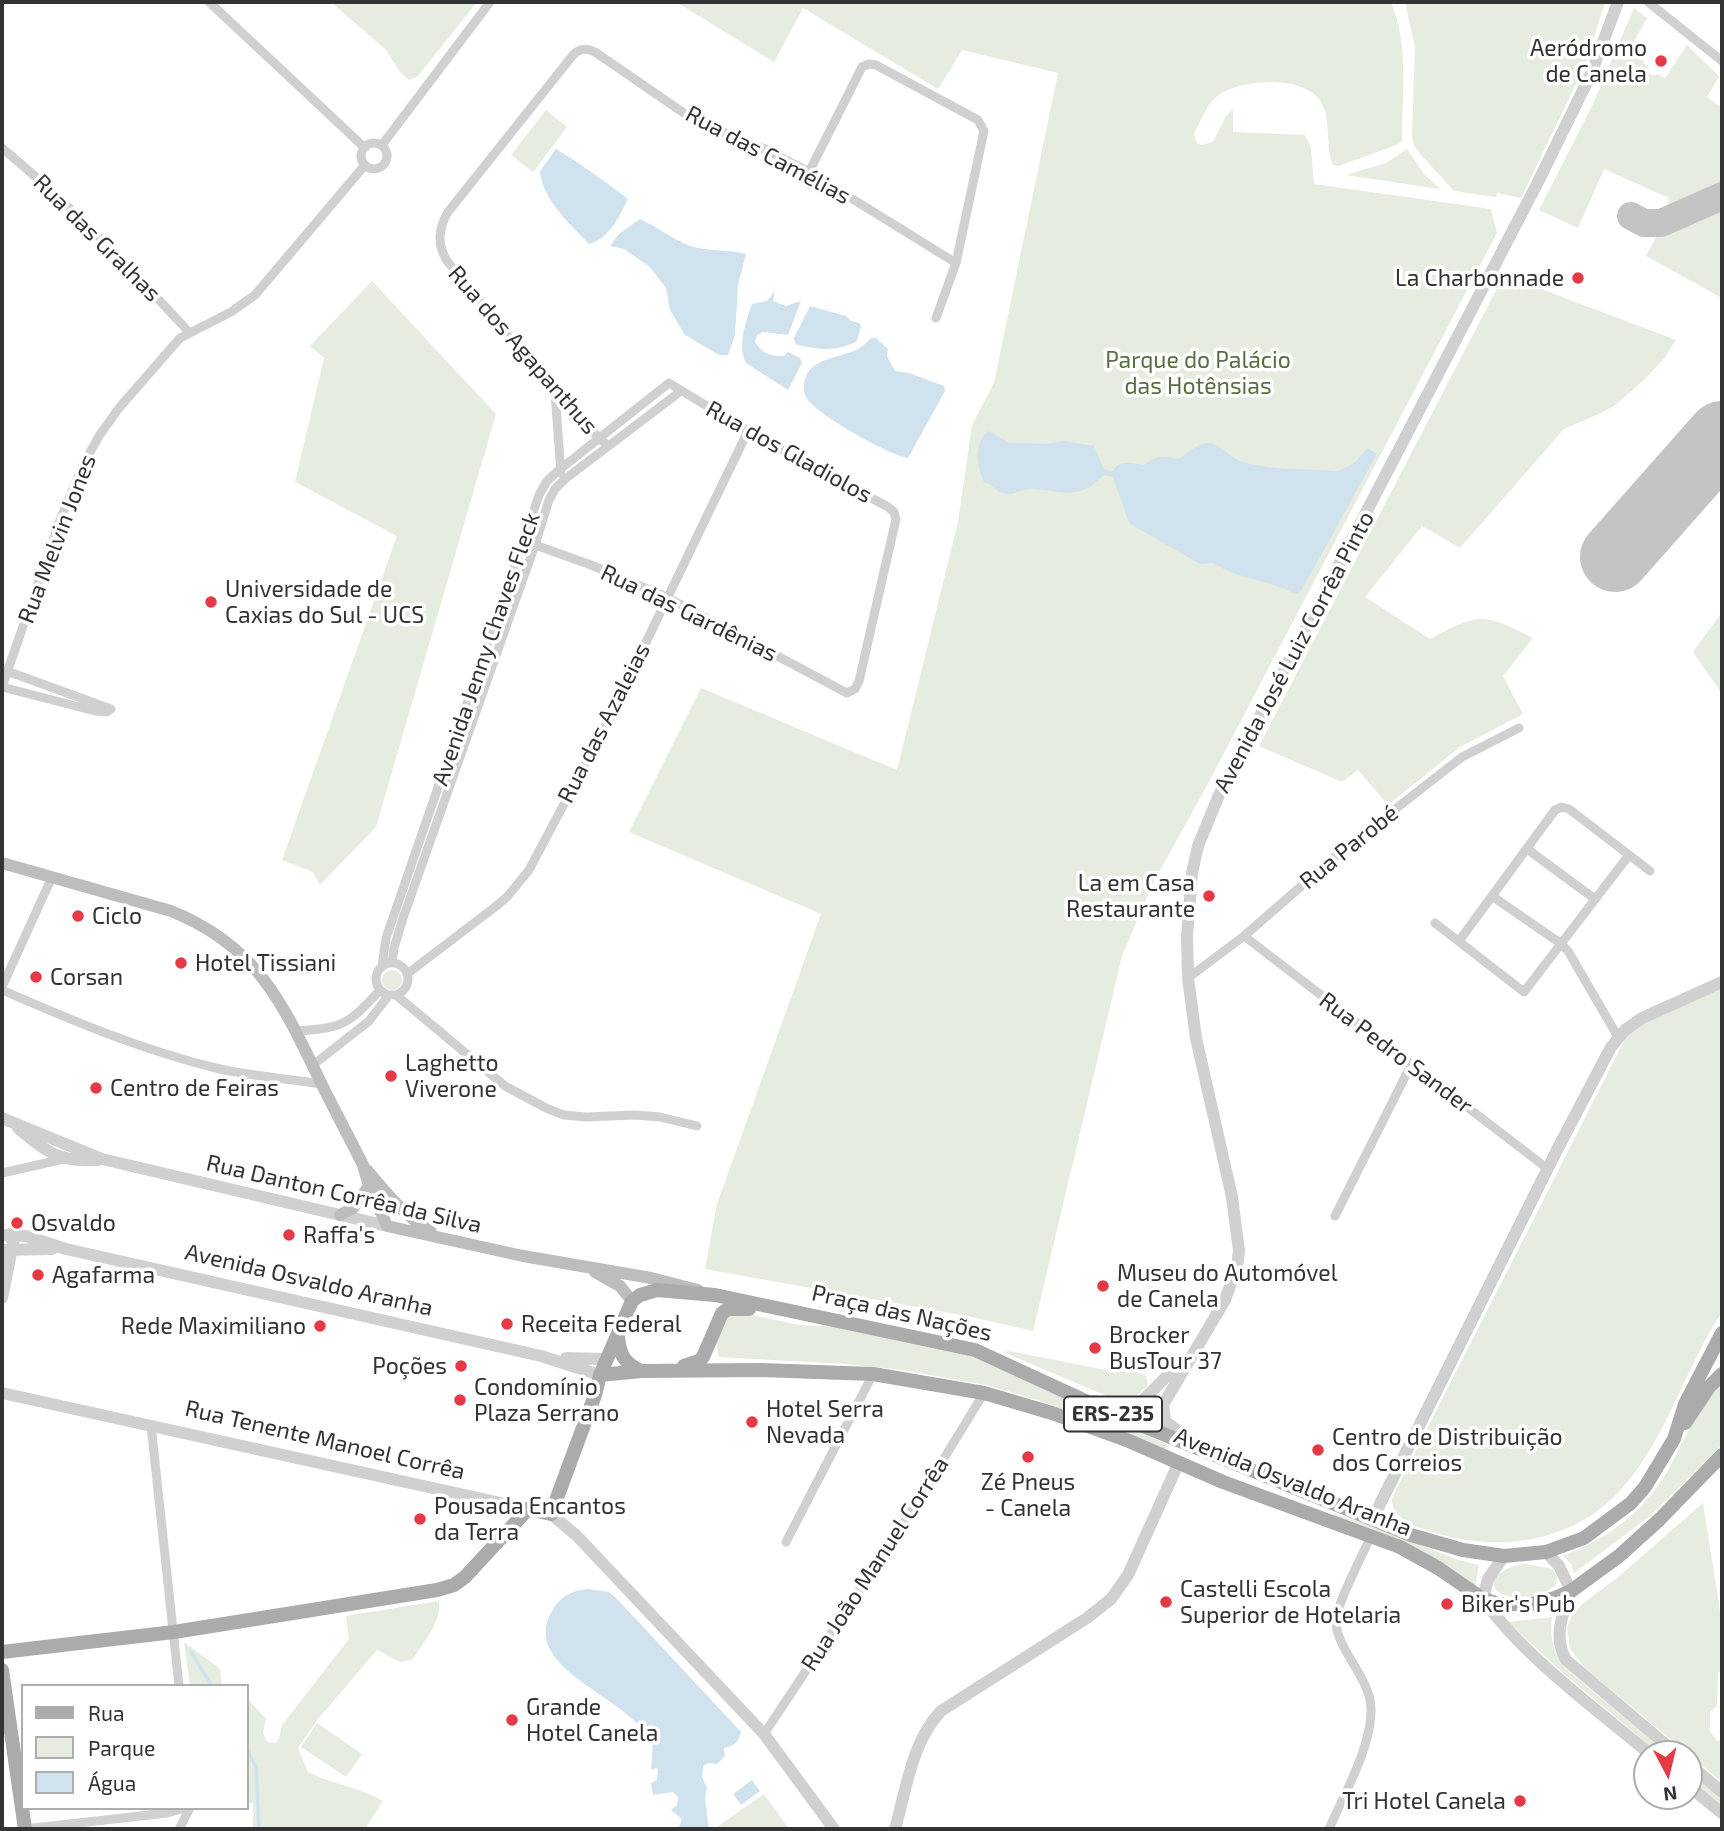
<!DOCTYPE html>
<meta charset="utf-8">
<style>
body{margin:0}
#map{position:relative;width:1724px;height:1831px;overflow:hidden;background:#fff;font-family:"Exo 2",sans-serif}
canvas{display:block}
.frame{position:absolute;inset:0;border:4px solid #333;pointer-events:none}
.legend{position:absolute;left:21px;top:1684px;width:228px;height:126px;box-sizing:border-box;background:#fff;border:2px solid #adadad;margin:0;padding:9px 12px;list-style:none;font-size:21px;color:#333}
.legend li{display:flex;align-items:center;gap:14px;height:35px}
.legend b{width:35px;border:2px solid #adadad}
.north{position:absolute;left:1633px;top:1740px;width:70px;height:70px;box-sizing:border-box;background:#fff;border:2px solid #adadad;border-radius:50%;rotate:173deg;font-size:19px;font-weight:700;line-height:28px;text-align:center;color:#333}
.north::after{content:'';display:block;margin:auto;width:24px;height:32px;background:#e63946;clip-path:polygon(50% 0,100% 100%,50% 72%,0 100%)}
</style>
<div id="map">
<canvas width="1724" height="1831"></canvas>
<div class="frame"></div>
<ul class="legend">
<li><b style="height:9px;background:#ababab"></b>Rua</li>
<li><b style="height:19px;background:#e6ecdf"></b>Parque</li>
<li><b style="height:19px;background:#cfe2ee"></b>Água</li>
</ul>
<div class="north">N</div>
</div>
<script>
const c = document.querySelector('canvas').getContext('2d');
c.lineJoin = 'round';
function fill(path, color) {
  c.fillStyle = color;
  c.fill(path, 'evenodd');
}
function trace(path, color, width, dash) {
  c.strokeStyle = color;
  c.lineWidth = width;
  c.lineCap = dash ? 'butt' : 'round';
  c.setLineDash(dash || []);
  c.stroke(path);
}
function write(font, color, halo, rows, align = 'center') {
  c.font = font + ' "Exo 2",sans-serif';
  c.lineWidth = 7;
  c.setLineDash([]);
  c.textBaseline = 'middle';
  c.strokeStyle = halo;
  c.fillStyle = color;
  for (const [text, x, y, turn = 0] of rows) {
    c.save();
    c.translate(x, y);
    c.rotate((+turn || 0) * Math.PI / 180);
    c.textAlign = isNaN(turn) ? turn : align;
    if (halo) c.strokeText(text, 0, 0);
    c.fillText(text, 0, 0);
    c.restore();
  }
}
fill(new Path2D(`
 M331 2H477L418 76 409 80 400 72 386 50Z
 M676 2H1391C1409 45 1402 94 1402 140L1399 144 1339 166 1333 165C1324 145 1333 115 1318 98 1298 75 1238 79 1216 97 1206 106 1200 122 1194 134L1197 143 1201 145 1213 142 1226 116 1233 109V132L1305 135 1311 148 1314 184 1491 209 1497 233 1204 791 1153 883 1122 956 1033 1331 967 1316 705 1269 717 1204 821 914 629 832 701 688 897 770 958 522 972 425 994 383 1058 73 962 50 938 89 803 8 774 62Z
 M1405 2H1605L1586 63 1521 198 1497 193 1496 197 1454 191 1422 156 1414 146 1412 135 1415 47Z
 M1634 8 1647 18 1628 52 1644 61 1643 63 1649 66 1646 71 1654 76 1657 74 1665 78 1687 45 1719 76 1707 97 1722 108V190L1676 212 1667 210 1669 198 1604 169 1578 228 1539 210 1593 104Z
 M546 110 567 127 533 172 511 155Z
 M1407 149 1424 174 1440 189 1346 175 1386 163Z
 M1722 205V298L1646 256 1656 237Z
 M1504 275 1676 340 1663 360 1644 380 1614 406 1601 413 1564 429 1460 548 1422 526 1365 597 1430 639C1480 612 1483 613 1533 638L1503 676 1523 714 1460 747 1388 805 1358 770 1342 782 1259 746Z
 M372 281 496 414 376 827 320 885 313 872 282 860 397 536 295 482 324 358 310 346Z
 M1722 612V694L1693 652Z
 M382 980a10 10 0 1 1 20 0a10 10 0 1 1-20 0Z
 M1722 989V1312C1669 1392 1652 1506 1548 1535 1511 1546 1470 1544 1433 1532 1417 1527 1390 1518 1392 1498L1625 1039 1636 1025 1645 1019Z
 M738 1312 799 1325 838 1327 975 1355 1168 1445 1166 1450 1038 1400 986 1385 903 1370 845 1364 719 1357 716 1343 725 1317Z
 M1009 1351 1116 1372 1134 1369 1146 1376 1148 1385C1137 1397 1130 1402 1114 1399L1003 1352Z
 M1722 1384V1445L1650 1516 1574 1573 1571 1564 1563 1556C1609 1538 1647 1510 1671 1465 1686 1436 1698 1407 1722 1384Z
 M1160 1394 1157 1408 1164 1428 1129 1413 1144 1408Z
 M1703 1503 1722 1624V1671L1718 1673 1717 1706 1710 1712V1731L1717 1741H1722V1782L1586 1669 1570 1649 1567 1627 1572 1616 1581 1605 1617 1578Z
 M1335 1514 1379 1528 1455 1559 1479 1565 1475 1587 1334 1517Z
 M1525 1564 1553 1569 1557 1577 1556 1585C1541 1598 1513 1602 1496 1591L1493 1582C1501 1570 1510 1566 1525 1564Z
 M439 1601C441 1624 424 1641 412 1660L400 1662 377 1650 318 1719 298 1748 308 1772C332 1784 359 1787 383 1801L365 1829H253V1803H247V1698L266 1719 263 1733 267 1742 276 1743 279 1739 282 1725 349 1639 346 1616Z
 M1552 1617C1550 1637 1552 1652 1565 1668L1668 1754H1659L1562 1672 1508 1622Z
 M184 1642 220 1669 222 1686H190Z
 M317 1723 362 1754 346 1777 301 1747Z
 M1689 1772 1722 1799V1805L1689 1779Z
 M764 1794 789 1829H714Z`), '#e6ecdf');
fill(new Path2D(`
 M556 149C581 164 605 181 628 199 619 217 610 238 589 244 570 224 542 199 540 171Z
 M640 219C657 227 673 239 690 246 708 252 728 249 746 254L738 284 735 335 728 355H719L685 335 670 310 666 288 650 267 624 249 610 246 619 234Z
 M775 291 773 301 786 306 801 301 788 335 763 332 757 335 755 342C763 354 770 356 784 356L788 352 800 358 802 363 788 390 746 363C737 346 746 321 752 304L767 301Z
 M810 306 846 316 851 321 859 323 861 326 857 341C838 352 814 350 795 344L794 338Z
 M871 338H876L888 349 887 356 895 371 909 373 944 386 945 391 908 458C889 455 815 414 806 397 802 390 804 377 809 371 820 357 843 357 858 349 863 346 867 342 871 338Z
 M988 431 1009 443 1046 444 1064 441 1094 446 1104 469 1113 471C1121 459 1131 463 1144 465 1156 455 1164 456 1179 459 1187 453 1197 444 1207 443 1220 443 1229 457 1240 461 1264 470 1309 469 1336 471 1352 467 1358 460 1367 448L1377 454 1301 591 1296 594C1269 580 1238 579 1213 563L1200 564 1129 523 1113 477 1103 475C1080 502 1059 490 1030 489 1021 489 1011 497 1003 493 996 491 992 484 984 482 977 466 973 444 988 431Z
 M587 1589 609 1592 618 1600 741 1732C738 1743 734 1746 724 1748L725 1756 717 1764 708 1763 703 1766 702 1777 707 1788 705 1799 709 1829H678L682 1819 671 1810 677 1805 678 1797 673 1792 653 1795 651 1783 657 1780 658 1769 656 1768 651 1770 653 1741H648C635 1698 517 1670 552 1611 560 1597 570 1591 587 1589Z
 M752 1780 760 1791 741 1805 733 1794Z`), '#cfe2ee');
trace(new Path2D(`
 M191 1652 212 1686
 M247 1750 256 1767 259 1829`), '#cfe2ee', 3.5);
trace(new Path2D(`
 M1631 216 1644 223H1661L1722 196`), '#c4c4c4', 28);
trace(new Path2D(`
 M1615 557 1722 436`), '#c4c4c4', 70);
trace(new Path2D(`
 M209 2 365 148
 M1648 2 1722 61
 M361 156a13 13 0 1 1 26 0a13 13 0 1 1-26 0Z
 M382 145 490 2
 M2 148C70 204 129 268 189 332
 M809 172 862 67 869 64 876 65 978 120 984 131 956 263 936 318
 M555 393 561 473
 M608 446 569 410 447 261C437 244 438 229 448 212L573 55C580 48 586 48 595 52L694 120 769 151 809 172 956 263
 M4 670 111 709
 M111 709 107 712 95 711 2 687 60 520 83 465 99 436 119 408 180 338 231 312 255 295 365 165
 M1527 849 1595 899
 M1492 896 1560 943 1568 951 1618 1037
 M1435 923 1524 992 1629 855
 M1244 936 1548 1169
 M1459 941 1555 810 1562 807 1569 809 1650 871
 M392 963 394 948 403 918 535 545 549 500 555 489 565 479 681 391
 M376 979a16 16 0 1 1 32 0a16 16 0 1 1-32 0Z
 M382 967 386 938 539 495 547 481 559 470 669 383 748 431 888 507 894 512 896 519 859 681 855 689 847 693 666 597 591 565 524 541
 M407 974 495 907 507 897 529 870 608 721 748 431
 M1188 978 1244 936 1344 849 1462 757 1519 728
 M2 987 52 877
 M2 990C73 1021 144 1051 220 1069 253 1076 288 1079 322 1084
 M396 995 505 1086 548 1109 564 1115 586 1117 635 1115 660 1117 697 1126
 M296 1031C343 1028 348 1025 380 990
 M313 1065 369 1021 389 995
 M2 1173 64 1159
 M1335 1216 1411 1065
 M151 1425 179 1686
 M786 1542 873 1374
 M764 1734 908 1517 984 1393
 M25 1829 167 1813 184 1808
 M179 1829 190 1808
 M1329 1829C1344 1794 1372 1747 1371 1708 1370 1677 1335 1648 1336 1620 1337 1603 1363 1554 1371 1536`), '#d0d0d0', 9);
trace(new Path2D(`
 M2 1118 102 1159 387 1226
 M18 1128C48 1153 58 1162 98 1160
 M2 1235 26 1236 66 1249 541 1356 600 1375
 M2 1250 52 1249
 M2 1298 13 1243 10 1234
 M566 1358 607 1359
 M2 1393 528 1509
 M1095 1401 1121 1407 1139 1404 1183 1360
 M1191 1441 1165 1421 1163 1405 1225 1300 1237 1267 1239 1251 1232 1197 1196 1038 1188 978 1187 936 1192 873 1198 846 1219 795 1537 184 1591 74 1618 2
 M551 1514 577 1536 764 1734 834 1829
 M1372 1520 1558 1148 1611 1047 1625 1030 1642 1018 1722 982
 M1546 1552 1559 1566 1571 1591C1562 1615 1553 1637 1566 1660L1677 1754
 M1504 1556 1488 1579 1483 1599C1523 1656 1596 1709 1650 1754
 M1689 1764 1722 1792
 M1689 1786 1722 1813
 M895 1829C906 1790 912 1741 941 1711L1087 1618 1111 1599 1128 1575 1179 1462`), '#d0d0d0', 12);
trace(new Path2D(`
 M2 863 171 911C258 946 283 1004 321 1083 335 1111 349 1137 363 1165L369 1186 387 1226 523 1256 651 1278 698 1290
 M367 1170C387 1194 404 1215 431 1232
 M340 1215 353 1208 369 1186
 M595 1272 620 1286 632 1301`), '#bdbdbd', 12);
trace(new Path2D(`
 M618 1337C620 1355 624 1363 641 1371
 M684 1366 699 1361 703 1357 722 1313 728 1309H749
 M600 1375 641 1371 761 1370 873 1374 984 1393 1052 1413 1129 1441 1223 1482 1400 1547 1438 1568 1483 1599 1499 1604H1531L1555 1598 1571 1591 1619 1556 1659 1520 1722 1455
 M1685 1423 1709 1387 1722 1374
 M2 1652 174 1632 437 1590 454 1585 465 1577 528 1509 551 1514 595 1395 600 1375 632 1301 640 1295 657 1290 715 1295 975 1350 1114 1414 1411 1535 1463 1550 1504 1556 1546 1552 1584 1538 1631 1503 1645 1487 1674 1439 1685 1404 1722 1333
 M2 1670 25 1829`), '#ababab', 14);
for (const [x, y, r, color] of [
 [1661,61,7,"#e63946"],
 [1578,278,7,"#e63946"],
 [211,602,7,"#e63946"],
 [1209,896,7,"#e63946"],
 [78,916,7,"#e63946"],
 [181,963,7,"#e63946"],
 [36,977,7,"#e63946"],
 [391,1076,7,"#e63946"],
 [96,1088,7,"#e63946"],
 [17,1223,7,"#e63946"],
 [289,1235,7,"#e63946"],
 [38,1275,7,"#e63946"],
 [1103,1286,7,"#e63946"],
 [507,1324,7,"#e63946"],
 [320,1326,7,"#e63946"],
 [1095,1348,7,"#e63946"],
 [461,1366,7,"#e63946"],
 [460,1400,7,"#e63946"],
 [752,1422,7,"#e63946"],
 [1318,1450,7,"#e63946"],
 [1028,1457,7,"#e63946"],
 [420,1519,7,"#e63946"],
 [1166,1602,7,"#e63946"],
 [1447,1604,7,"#e63946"],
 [512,1720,7,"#e63946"],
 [1520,1801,7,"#e63946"]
]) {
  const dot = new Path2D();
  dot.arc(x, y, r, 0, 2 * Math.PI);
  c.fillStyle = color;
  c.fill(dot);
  trace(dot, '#fff', 2.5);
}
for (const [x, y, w] of [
 [1113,1414,98]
]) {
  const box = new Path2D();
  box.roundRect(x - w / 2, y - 17.5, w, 35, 5);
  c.fillStyle = '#fff';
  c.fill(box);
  trace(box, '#333', 2);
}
write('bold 21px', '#333', null, [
 ["ERS-235",1113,1414]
]);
write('23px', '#333', '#fff', [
 ["Aeródromo",1647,48,"right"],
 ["de Canela",1647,74,"right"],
 ["La Charbonnade",1564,278,"right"],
 ["Universidade de",225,589],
 ["Caxias do Sul - UCS",225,615],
 ["La em Casa",1195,883,"right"],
 ["Restaurante",1195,909,"right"],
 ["Ciclo",92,916],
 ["Hotel Tissiani",195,963],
 ["Corsan",50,977],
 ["Laghetto",405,1063],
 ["Viverone",405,1089],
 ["Centro de Feiras",110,1088],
 ["Osvaldo",31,1223],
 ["Raffa's",303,1235],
 ["Museu do Automóvel",1117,1273],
 ["de Canela",1117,1299],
 ["Agafarma",52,1275],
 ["Receita Federal",521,1324],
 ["Rede Maximiliano",306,1326,"right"],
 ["Brocker",1109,1335],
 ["BusTour 37",1109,1361],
 ["Poções",447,1366,"right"],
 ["Condomínio",474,1387],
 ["Plaza Serrano",474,1413],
 ["Hotel Serra",766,1409],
 ["Nevada",766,1435],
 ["Centro de Distribuição",1332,1437],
 ["dos Correios",1332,1463],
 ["Zé Pneus",1028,1482,"center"],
 ["- Canela",1028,1508,"center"],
 ["Pousada Encantos",434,1506],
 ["da Terra",434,1532],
 ["Castelli Escola",1180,1589],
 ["Superior de Hotelaria",1180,1615],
 ["Biker's Pub",1461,1604],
 ["Grande",526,1707],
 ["Hotel Canela",526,1733],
 ["Tri Hotel Canela",1506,1801,"right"]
], 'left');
write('23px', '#333', '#fff', [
 ["Rua das Camélias",768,155,28],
 ["Rua das Gralhas",97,238,45],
 ["Rua dos Agapanthus",523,350,49],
 ["Rua dos Gladiolos",789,452,29],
 ["Rua Melvin Jones",57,539,-69],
 ["Rua das Gardênias",689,613,26],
 ["Avenida Jenny Chaves Fleck",486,649,-71],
 ["Avenida José Luiz Corrêa Pinto",1294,652,-62],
 ["Rua das Azaleias",604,723,-63],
 ["Rua Parobé",1349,847,-39],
 ["Rua Pedro Sander",1396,1053,37],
 ["Rua Danton Corrêa da Silva",344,1194,13],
 ["Avenida Osvaldo Aranha",309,1280,13],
 ["Praça das Nações",902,1313,13],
 ["Rua Tenente Manoel Corrêa",325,1440,13],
 ["Avenida Osvaldo Aranha",1293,1482,22],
 ["Rua João Manuel Corrêa",875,1564,-57]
]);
write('23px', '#56703f', '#fff', [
 ["Parque do Palácio",1198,360],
 ["das Hotênsias",1198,386]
]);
</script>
